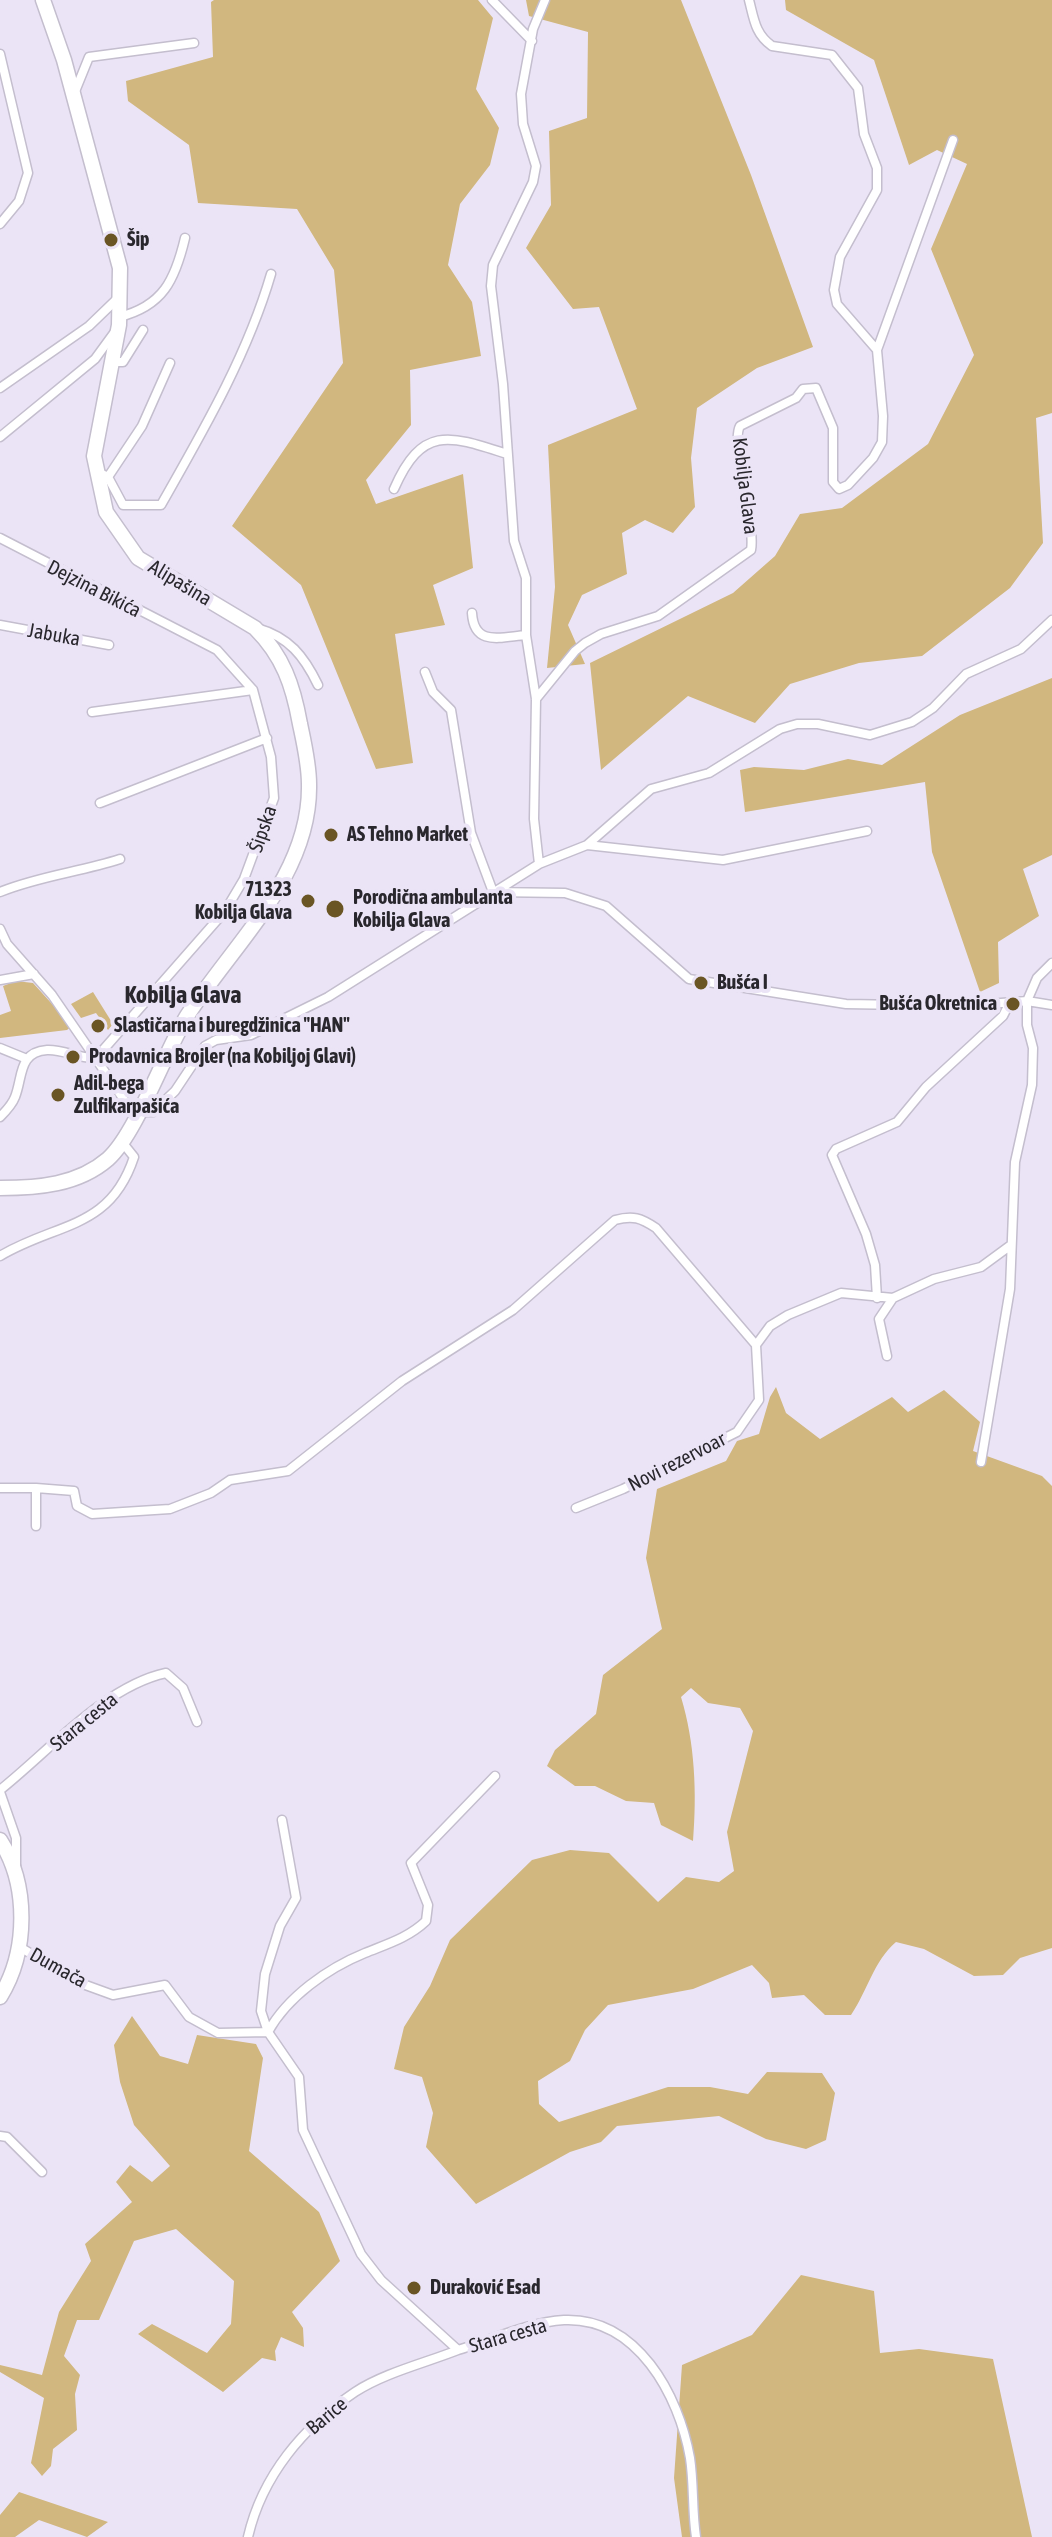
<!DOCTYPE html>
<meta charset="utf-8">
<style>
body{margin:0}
canvas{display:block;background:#ebe4f6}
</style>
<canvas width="1052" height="2537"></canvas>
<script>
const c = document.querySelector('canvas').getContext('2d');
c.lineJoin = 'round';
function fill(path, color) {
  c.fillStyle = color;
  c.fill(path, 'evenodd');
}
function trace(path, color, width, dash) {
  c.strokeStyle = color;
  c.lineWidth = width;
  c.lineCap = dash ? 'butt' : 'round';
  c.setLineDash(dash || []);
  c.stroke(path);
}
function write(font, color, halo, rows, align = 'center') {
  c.font = font + ' "Asap Condensed",sans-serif';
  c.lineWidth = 8;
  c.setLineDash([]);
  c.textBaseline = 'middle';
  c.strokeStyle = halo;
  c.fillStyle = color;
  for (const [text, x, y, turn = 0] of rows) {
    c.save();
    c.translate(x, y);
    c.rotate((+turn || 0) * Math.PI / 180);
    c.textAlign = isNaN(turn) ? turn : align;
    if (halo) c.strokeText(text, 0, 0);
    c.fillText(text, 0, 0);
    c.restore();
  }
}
fill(new Path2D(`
 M214 0H478L493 18 476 89 499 128 490 165 460 204 448 265 472 302 481 356 410 370 411 425 366 480 376 504 463 474 473 568 433 585 445 625 395 634 413 763 376 769 301 585 232 526 343 363 334 270 297 209 198 203 189 145 128 101 126 81 213 57 211 2Z
 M526 0H681L751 175 813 347 757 368 697 408 691 458 695 507 673 533 645 520 622 533 627 574 582 595 568 625 585 664 547 668 555 587 548 445 637 409 599 307 573 309 526 248 551 205 549 131 587 118 588 32 529 16Z
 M785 0H1052V413L1036 418 1043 543 1010 588 922 656 859 663 790 684 755 723 688 696 601 770 590 663 733 593 775 556 800 514 842 508 928 444 974 355 931 249 967 164 937 150 909 165 874 60 786 10Z
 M1052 678V855L1023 869 1039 916 998 942 999 983 980 992 932 852 925 782 745 812 740 770 754 767 804 770 848 759 882 765 960 715Z
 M16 981 33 983 72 1026 67 1030 0 1038V1015L11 1011 3 986Z
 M93 992 113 1024 108 1030 96 1013 81 1018 71 1004Z
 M776 1387 786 1413 820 1439 892 1397 908 1412 944 1390 980 1422 973 1451 1042 1476 1052 1486V1948L1020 1958 1003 1975 974 1976 924 1949 896 1942C873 1962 868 1990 851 2015H825L804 1995 772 1998 769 1983 752 1965 693 1989 608 2005 585 2030 570 2061 538 2081 539 2104 559 2122 668 2087H710L748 2094 767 2072 822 2073 835 2093 826 2140 806 2149 766 2139 719 2116 617 2126 601 2142 570 2152 476 2204 426 2147 433 2113 422 2077 394 2069 404 2027 430 1986 450 1940 532 1860 570 1850 609 1853 658 1902 686 1877 719 1882 734 1871 727 1832 753 1731 740 1708 708 1703 691 1688 681 1697C695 1743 697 1793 693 1841L661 1825 654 1803 626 1801 595 1786H575L547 1766 555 1750 596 1714 603 1675 662 1629 646 1558 657 1489 726 1461 737 1441 759 1434 770 1397Z
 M132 2016 160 2056 188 2064 197 2035 256 2044 263 2058 249 2151 319 2212 340 2261 292 2312 303 2328 304 2347 281 2337 275 2351 276 2361 262 2358 223 2392 138 2334 152 2324 207 2353 231 2324 234 2281 176 2229 134 2241 99 2320H77L64 2356 80 2375 75 2394 77 2430 53 2449 51 2466 42 2476 31 2463 44 2398 0 2372V2365L42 2375 59 2312 91 2261 85 2244 132 2202 116 2182 130 2165 152 2182 170 2166 134 2125 120 2082 114 2045Z
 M801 2275 874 2291 880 2353 919 2349 993 2359 1032 2537H682L674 2478 682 2365 752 2335Z
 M19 2492 108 2522 87 2537 39 2520 15 2537H0V2515Z`), '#d1b77f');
const minor = new Path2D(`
 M492 0 532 41
 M0 54 28 173 19 201 0 224
 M74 94 89 57 194 43
 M119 317C163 306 175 280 185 238
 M877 350 953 140
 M113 362H123L143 330
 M0 388 89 326 117 299
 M0 437 95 359 114 333
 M95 471 108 477 123 505H161C203 431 247 356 271 274
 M108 477 142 426 170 363
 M394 489C422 425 449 435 507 454
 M0 538 217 650 253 690 271 757 274 798 244 879 225 911 96 1058C79 1059 63 1049 47 1050 18 1052 23 1077 15 1097 12 1105 6 1111 0 1117
 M472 613C474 647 501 637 526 635
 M0 625 109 645
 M257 628C289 637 304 656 318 685
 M425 672 433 692 451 710 471 833 493 892 565 893 606 906 689 979 846 1004 962 1006 1027 1001 1052 1005
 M536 699 575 651 585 643 601 634 658 616 751 550C756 526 730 443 740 426L796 398 803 389 816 388 833 428V482L839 489 848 485 873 458 882 442 883 416 877 350 837 304 834 290 840 257 877 190V168L864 134 858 88 832 55 772 46C755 34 754 19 749 0
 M92 712 253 690
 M100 803 267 738
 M587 845 651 789 709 773 780 729 797 724H818L870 735 912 722 933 708 966 674 1021 649 1052 620
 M539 864 534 819 536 699 526 635V578L514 541 503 384 491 286 493 265 533 182 536 166 523 124 521 94 533 29 545 0
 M0 892C39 876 80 872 120 859
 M0 929 7 944 52 995 129 1107 138 1112H153L175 1091 205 1046 216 1040 251 1035 328 997 539 864 587 845 723 860 867 831
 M0 980 34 974
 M0 1048 27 1059
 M0 1256C57 1222 110 1230 134 1157L122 1142
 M877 1298 875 1265 866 1234 832 1155 836 1149 897 1122 926 1087 1003 1016 1010 1002
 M887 1356 879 1319 893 1298
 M981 1462 1010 1289 1015 1162 1032 1085 1033 1048 1027 1025V1001L1037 978 1052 963
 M0 1488H36
 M576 1508 623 1489 737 1432 759 1400 756 1345 770 1326 788 1315 841 1293 893 1298 934 1279 981 1267 1011 1245
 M36 1526V1488L74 1491 77 1506 92 1514 170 1509 211 1493 230 1480 288 1471 402 1381 513 1310 615 1220C633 1215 641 1218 656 1228L756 1345
 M0 1790C48 1752 105 1686 166 1673L183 1688 197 1722
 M0 1792 16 1838V1866
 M282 1820 296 1898 280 1926 265 1974 261 2011 268 2032 299 2077 303 2130 361 2254 381 2280 458 2350C491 2340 529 2322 564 2320 637 2317 679 2395 690 2458 694 2484 692 2511 696 2537
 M18 1946 80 1983 113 1995 165 1985 189 2017 218 2033 268 2032C287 1997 328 1968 365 1953 387 1944 408 1938 426 1921L428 1905 411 1863 495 1776
 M0 2136 7 2137 42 2172
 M248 2537C262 2476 303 2427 355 2392 384 2373 425 2363 458 2350`);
const primary = new Path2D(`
 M0 1188C38 1188 78 1185 108 1159 136 1134 165 1052 187 1016 233 944 311 876 309 784 309 764 304 743 300 724 293 685 283 656 255 628L138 558 106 512 94 456 119 325 120 268 64 60 43 0
 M0 1840C29 1885 28 1952 0 1997`);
trace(minor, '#c4bece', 11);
trace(primary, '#c4bece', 17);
trace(minor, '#fff', 8);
trace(primary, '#fff', 14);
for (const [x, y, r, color] of [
 [111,240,8,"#6a5524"],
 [331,835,8,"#6a5524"],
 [308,901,8,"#6a5524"],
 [335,909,10,"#6a5524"],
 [701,983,8,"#6a5524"],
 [1013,1004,8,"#6a5524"],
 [98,1026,8,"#6a5524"],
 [73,1057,8,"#6a5524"],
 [58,1095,8,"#6a5524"],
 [414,2288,8,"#6a5524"]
]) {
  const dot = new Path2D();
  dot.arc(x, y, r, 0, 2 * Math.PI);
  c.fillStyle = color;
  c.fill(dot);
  trace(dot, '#ebe4f6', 3);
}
write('bold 20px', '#29272d', '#ebe4f6', [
 ["Šip",127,240],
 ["AS Tehno Market",347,835],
 ["71323",292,890,"right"],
 ["Kobilja Glava",292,913,"right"],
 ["Porodična ambulanta",353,898],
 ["Kobilja Glava",353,921],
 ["Bušća I",717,983],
 ["Bušća Okretnica",997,1004,"right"],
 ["Slastičarna i buregdžinica \"HAN\"",114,1026],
 ["Prodavnica Brojler (na Kobiljoj Glavi)",89,1057],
 ["Adil-bega",74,1084],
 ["Zulfikarpašića",74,1107],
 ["Duraković Esad",430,2288]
], 'left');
write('20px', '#29272d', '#ebe4f6', [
 ["Kobilja Glava",745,486,83],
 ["Alipašina",180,583,31],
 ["Dejzina Bikića",94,589,27],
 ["Jabuka",54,635,10],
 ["Šipska",263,829,-71],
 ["Novi rezervoar",677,1462,-27],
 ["Stara cesta",84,1722,-39],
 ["Dumača",58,1968,29],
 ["Stara cesta",508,2336,-16],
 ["Barice",327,2416,-40]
]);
write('bold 24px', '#29272d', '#ebe4f6', [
 ["Kobilja Glava",183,995]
]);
</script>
